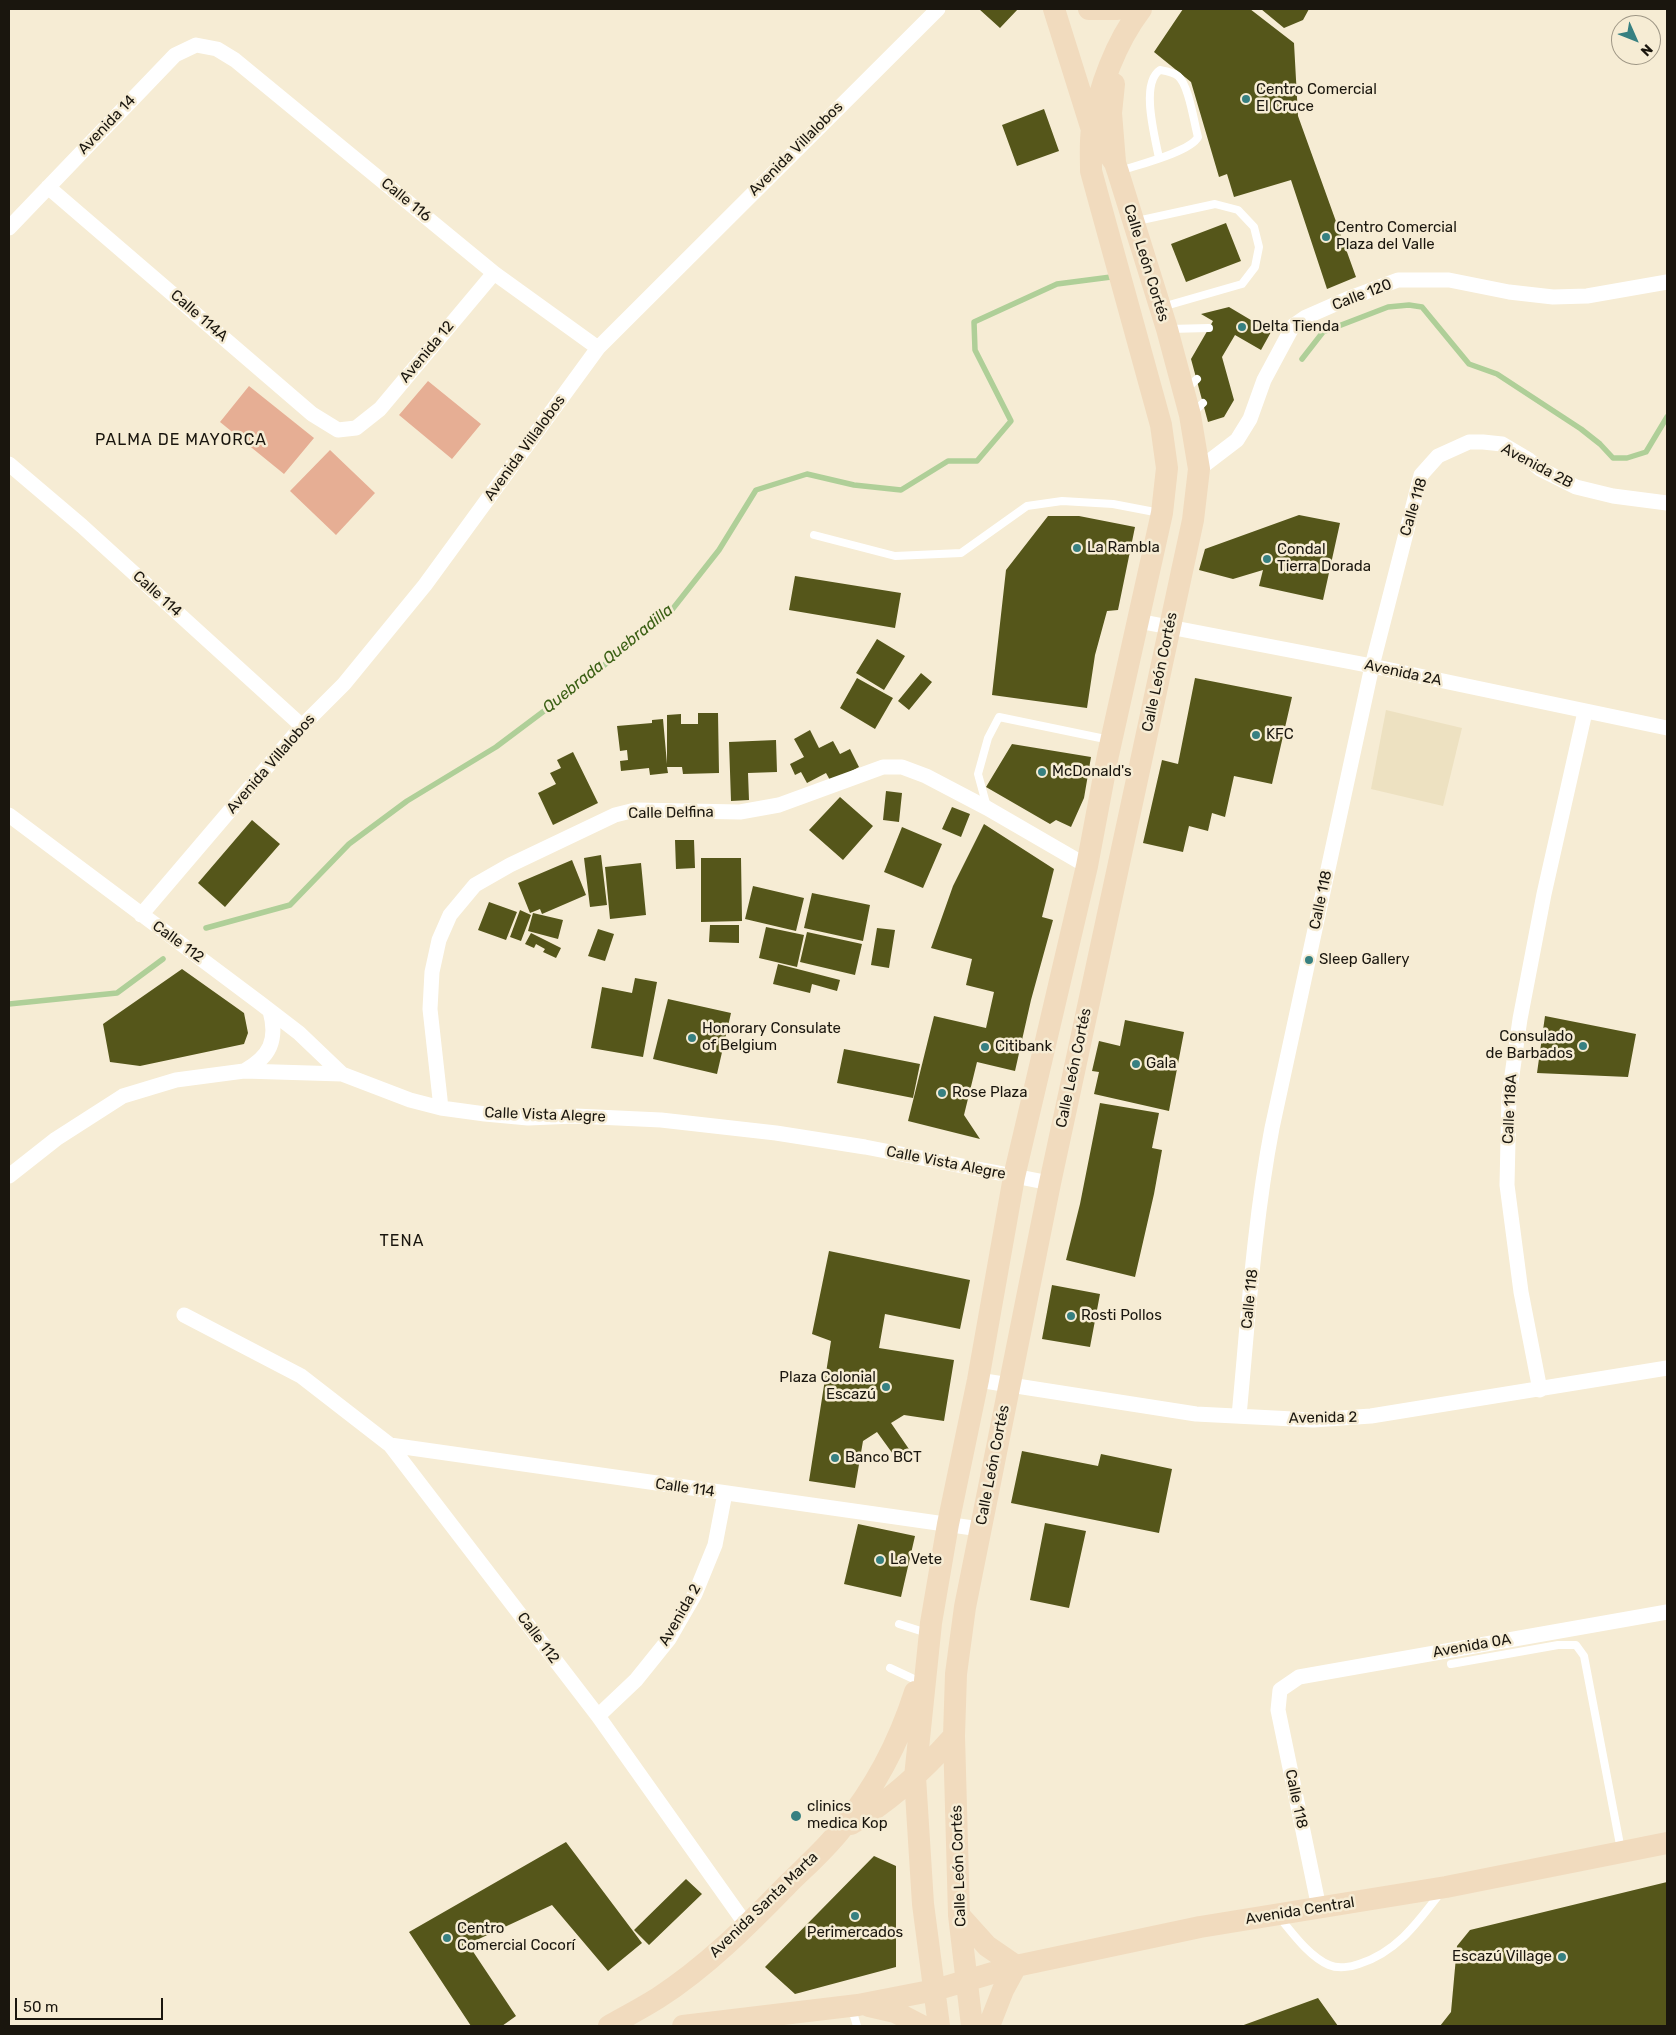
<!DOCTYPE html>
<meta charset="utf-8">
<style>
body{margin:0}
#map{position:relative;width:1676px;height:2035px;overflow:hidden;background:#f6ecd4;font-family:Rubik,sans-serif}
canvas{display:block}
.frame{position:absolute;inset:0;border:10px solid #1a160e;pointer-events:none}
.north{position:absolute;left:1611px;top:15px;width:50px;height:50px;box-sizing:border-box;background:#f6ecd4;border:1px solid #9e9685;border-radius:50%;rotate:134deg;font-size:14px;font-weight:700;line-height:20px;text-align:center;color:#1a160e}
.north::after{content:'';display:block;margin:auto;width:18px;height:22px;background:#378081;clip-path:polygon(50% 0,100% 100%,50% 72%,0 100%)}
.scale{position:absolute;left:15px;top:1998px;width:148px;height:22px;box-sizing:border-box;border:2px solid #1a160e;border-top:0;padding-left:6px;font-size:15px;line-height:18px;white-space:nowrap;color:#1a160e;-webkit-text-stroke:4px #f6ecd4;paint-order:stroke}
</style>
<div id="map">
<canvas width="1676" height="2035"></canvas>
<div class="frame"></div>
<div class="north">N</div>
<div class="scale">50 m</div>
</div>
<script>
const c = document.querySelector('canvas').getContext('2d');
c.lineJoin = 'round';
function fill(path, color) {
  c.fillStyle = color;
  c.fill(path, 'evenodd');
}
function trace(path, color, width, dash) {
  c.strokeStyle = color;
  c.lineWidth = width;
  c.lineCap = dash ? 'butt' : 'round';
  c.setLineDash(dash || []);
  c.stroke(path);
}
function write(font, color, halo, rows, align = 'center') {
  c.font = font + ' Rubik,sans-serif';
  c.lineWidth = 5;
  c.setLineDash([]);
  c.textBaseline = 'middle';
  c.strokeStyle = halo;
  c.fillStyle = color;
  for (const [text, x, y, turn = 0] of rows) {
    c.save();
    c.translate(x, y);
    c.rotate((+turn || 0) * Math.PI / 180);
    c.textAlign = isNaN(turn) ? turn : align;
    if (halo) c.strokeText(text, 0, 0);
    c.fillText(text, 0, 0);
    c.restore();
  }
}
fill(new Path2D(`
 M1386 710 1462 728 1443 806 1371 789Z`), '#ede1c1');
fill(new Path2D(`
 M428 381 481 424 452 459 399 415Z
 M249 386 314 438 284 474 220 422Z
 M330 450 375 493 336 535 290 491Z`), '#e6ae94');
trace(new Path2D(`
 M1302 359 1323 332 1388 307 1409 305 1422 307 1469 364 1497 374 1581 429 1600 444 1613 458H1627L1646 452 1667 417
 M206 928 290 905 349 844 407 801 496 747 592 675 671 611 719 550 756 490 807 474 854 485 901 490 948 461H977L1011 421 975 350 974 322 1057 284 1111 277 1113 280
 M9 1004 117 993 163 959`), '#afcf98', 5.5);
fill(new Path2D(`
 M979 9H1018L1000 28Z
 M1183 9H1250L1294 43 1298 116 1356 277 1327 289 1291 180 1234 197 1227 174 1219 177 1191 82 1154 52Z
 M1261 9H1309L1303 20 1284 28Z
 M1044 109 1059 151 1017 166 1002 125Z
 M1226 223 1241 261 1186 282 1171 244Z
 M1229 307 1271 332 1261 350 1235 335 1222 357 1234 400 1224 417 1208 422 1191 359 1213 321 1201 314Z
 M1299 515 1340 523 1323 600 1259 586 1263 570 1233 579 1199 570 1205 549Z
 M1048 516H1079L1135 527 1118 610 1107 611 1095 655 1087 708 992 695 1006 570Z
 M795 576 901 593 895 628 789 610Z
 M877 639 905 656 884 690 856 673Z
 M921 673 932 682 909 710 898 701Z
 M857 678 893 698 875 729 840 708Z
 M1195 678 1292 697 1272 784 1234 776 1225 817 1212 813 1208 831 1189 826 1183 852 1143 843 1162 760 1178 764Z
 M698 713H718L719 773 683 774 682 767H667L668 773 650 775 649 768 621 771 620 761 628 760 627 750 620 751 617 726 652 723V720L663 719 667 764V715L681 714V724H698Z
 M810 730 819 748 833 741 840 754 850 749 859 767 831 782 826 773 807 783 801 772 795 775 790 764 804 757 794 739Z
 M776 740 777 772 748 773 749 800 731 801 729 742Z
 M1012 744 1091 757 1084 798 1071 827 1056 820 1050 824 986 787Z
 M573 752 598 803 553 825 538 793 556 784 550 773 561 768 557 760Z
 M886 791 902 793 899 822 883 820Z
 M840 797 873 826 843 860 809 830Z
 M952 807 970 814 961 837 942 829Z
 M252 820 280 844 225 907 198 883Z
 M984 824 1054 869 1042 917 1053 920 1031 1000 1015 1071 977 1062 964 1115 980 1139 908 1121 934 1016 986 1028 994 992 966 985 972 959 931 948 953 886Z
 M902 827 942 844 923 888 884 872Z
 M675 840H694L695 868 676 869Z
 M601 855 607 905 590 907 584 858Z
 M701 858H741L742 921 701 922Z
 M572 860 586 895 542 914 540 909 530 913 518 883Z
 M641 863 646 915 610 919 605 867Z
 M753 886 804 898 796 931 745 919Z
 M812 893 870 905 863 941 804 928Z
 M489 902 517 912 506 940 478 930Z
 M520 910 531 915 521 941 510 937Z
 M533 913 563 920 558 939 528 931Z
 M710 925H739V943L709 942Z
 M766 927 804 935 797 967 759 958Z
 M877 928 895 930 889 968 871 965Z
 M598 929 614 934 605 961 588 956Z
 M807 932 862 944 855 975 800 962Z
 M531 933 561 948 556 958 543 952 545 949 536 944 534 948 525 944Z
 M778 964 840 980 837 991 812 984 810 993 773 984Z
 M182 969 244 1013 248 1033 244 1044 140 1066 110 1062 103 1024Z
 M635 978 657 982 643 1057 591 1048 602 987 632 993Z
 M668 999 731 1013 717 1074 653 1059Z
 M1545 1016 1636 1034 1628 1077 1537 1073Z
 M1125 1020 1184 1032 1169 1111 1094 1094 1099 1072 1092 1071 1099 1041 1120 1046Z
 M844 1049 920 1064 913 1098 837 1083Z
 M1100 1103 1159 1113 1152 1148 1162 1150 1154 1194 1135 1277 1066 1260 1080 1204Z
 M829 1251 970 1280 960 1329 885 1314 879 1348 954 1360 944 1421 904 1415 891 1423 911 1452 898 1461 877 1432 863 1441 855 1488 809 1481 831 1341 812 1334Z
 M1052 1285 1100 1294 1090 1347 1042 1339Z
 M1022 1451 1098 1466 1101 1454 1172 1469 1159 1533 1011 1503Z
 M1045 1523 1086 1531 1069 1608 1030 1600Z
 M858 1524 915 1536 901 1597 844 1584Z
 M566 1842 642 1943 608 1971 552 1905 468 1944 516 2016 502 2026H471L409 1932Z
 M874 1856 896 1866V1967L795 1994 765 1967Z
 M686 1879 702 1894 649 1945 634 1930Z
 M1667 1882V2026H1440L1451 2012 1457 1946 1470 1930Z
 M1318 1998 1338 2026H1241Z`), '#55561a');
trace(new Path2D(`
 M1120 171C1137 165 1190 152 1198 137 1194 123 1189 85 1178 76 1173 72 1166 71 1160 70 1140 83 1155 137 1159 158
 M1137 221 1215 204 1238 210 1254 227 1259 247 1255 267 1242 284 1162 307
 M1169 329 1209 328
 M1186 389 1197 379
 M1192 414 1203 403
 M814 535 895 556 961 553 1027 506 1062 501 1113 504 1160 513
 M987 807 978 774 988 738 999 717 1110 740
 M899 1624 927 1633
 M1451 1664 1558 1645H1576L1584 1656 1621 1850
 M890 1668 918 1681
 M1280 1918C1294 1935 1309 1956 1329 1965 1338 1969 1351 1967 1359 1964 1397 1952 1418 1922 1441 1892
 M852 2009 857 2026`), '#fff', 8);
trace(new Path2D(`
 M48 187 312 414 338 430 356 428 380 409 494 273
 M9 228 175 55 196 45 217 49 235 60 494 273 598 348
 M9 464 82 526 302 726
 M1199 469 1237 440 1250 419 1264 380 1293 326 1306 317 1347 299 1398 280H1449L1509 292 1553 297 1587 296 1667 282
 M1138 621 1372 666 1667 728
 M9 815 260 1003 299 1033 342 1074
 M141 915 302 726 344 684 425 585 598 348 938 9
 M244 1071C270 1057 278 1040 270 1011
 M441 1108 430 1009 432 972 439 940 450 915 475 885 510 865 615 815 635 810 740 812 779 805 883 767H902L926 776 987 808 1087 866
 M9 1176 56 1139 123 1096 176 1080 244 1071 342 1074 410 1100 441 1108 485 1114 528 1118 575 1116 661 1120 776 1133 865 1147 1050 1183
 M184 1315 301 1376 390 1445 598 1716 747 1926
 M978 1380 1196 1414 1313 1420 1371 1416 1667 1368
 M1540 1390 1521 1292 1507 1185 1509 1096 1520 1019 1544 894 1585 712
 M1239 1416C1248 1320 1254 1222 1272 1128L1372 666 1421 475 1438 456 1469 442H1483L1502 444 1529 460 1540 469 1576 487 1613 496 1667 503
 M390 1445 980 1529
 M598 1716 636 1680 669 1639 695 1594 715 1545 725 1493
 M1319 1908 1278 1710 1280 1690 1299 1677 1667 1612`), '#fff', 15);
trace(new Path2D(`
 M1089 9H1117
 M1114 84 1111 113 1115 162
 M851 1824C891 1801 923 1771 954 1736
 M959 1915 987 1946 1016 1966
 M869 2006 895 2012 922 2026
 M609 2026C625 2017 642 2008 658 1998 706 1967 747 1926 787 1885 805 1867 826 1849 842 1828 875 1788 899 1742 915 1692
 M683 2026 858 2005 935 1990 1016 1966 1200 1927 1446 1887 1667 1843
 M939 2026 923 1904 915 1777 931 1623 948 1524 978 1380 1014 1177 1087 866 1108 755 1162 513 1167 468 1161 425 1091 171C1091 157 1090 142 1092 129 1099 87 1116 42 1141 9
 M972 2026 959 1915 954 1736 956 1674 965 1607 1050 1183 1193 520 1199 469 1190 415 1167 329 1118 172 1115 163 1092 130 1054 9
 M989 2026 1003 1990 1016 1966`), '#f1dbbe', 22);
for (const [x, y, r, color] of [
 [1246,99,5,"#378081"],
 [1326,237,5,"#378081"],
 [1242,327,5,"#378081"],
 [1077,548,5,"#378081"],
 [1267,559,5,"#378081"],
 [1256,735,5,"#378081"],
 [1042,772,5,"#378081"],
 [1309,960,5,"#378081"],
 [692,1038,5,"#378081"],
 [1583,1046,5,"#378081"],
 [985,1047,5,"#378081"],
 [1136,1064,5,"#378081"],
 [942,1093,5,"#378081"],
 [1071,1316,5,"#378081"],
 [886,1387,5,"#378081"],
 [835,1458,5,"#378081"],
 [880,1560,5,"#378081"],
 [796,1816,6,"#378081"],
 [855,1916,5,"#378081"],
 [447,1938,5,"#378081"],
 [1562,1957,5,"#378081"]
]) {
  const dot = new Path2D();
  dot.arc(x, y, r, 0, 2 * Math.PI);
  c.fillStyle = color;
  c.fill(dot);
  trace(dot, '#f6ecd4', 2);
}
write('15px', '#1a160e', '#f6ecd4', [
 ["Centro Comercial",1256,90],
 ["El Cruce",1256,107],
 ["Centro Comercial",1336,228],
 ["Plaza del Valle",1336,245],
 ["Delta Tienda",1252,327],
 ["La Rambla",1087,548],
 ["Condal",1277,550],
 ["Tierra Dorada",1277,567],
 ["KFC",1266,735],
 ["McDonald's",1052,772],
 ["Sleep Gallery",1319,960],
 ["Honorary Consulate",702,1029],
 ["of Belgium",702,1046],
 ["Consulado",1573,1037,"right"],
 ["de Barbados",1573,1054,"right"],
 ["Citibank",995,1047],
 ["Gala",1146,1064],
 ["Rose Plaza",952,1093],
 ["Rosti Pollos",1081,1316],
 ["Plaza Colonial",876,1378,"right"],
 ["Escazú",876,1395,"right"],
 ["Banco BCT",845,1458],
 ["La Vete",890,1560],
 ["clinics",807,1807],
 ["medica Kop",807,1824],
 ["Centro",457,1929],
 ["Comercial Cocorí",457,1946],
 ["Perimercados",855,1933,"center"],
 ["Escazú Village",1552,1957,"right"]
], 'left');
write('15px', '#1a160e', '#f6ecd4', [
 ["Avenida 14",107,125,-46],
 ["Avenida Villalobos",796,149,-45],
 ["Calle 116",406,200,39],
 ["Calle León Cortés",1146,263,73],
 ["Calle 120",1362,295,-21],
 ["Calle 114A",199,316,41],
 ["Avenida 12",427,352,-50],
 ["Avenida Villalobos",525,448,-54],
 ["Avenida 2B",1537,466,28],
 ["Calle 118",1414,507,-73],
 ["Calle 114",157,594,42],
 ["Calle León Cortés",1160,672,-78],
 ["Avenida 2A",1403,673,12],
 ["Avenida Villalobos",271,764,-49],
 ["Calle Delfina",671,813,-1],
 ["Calle 118",1321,900,-78],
 ["Calle 112",178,942,36],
 ["Calle León Cortés",1074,1068,-78],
 ["Calle 118A",1510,1109,-87],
 ["Calle Vista Alegre",545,1115,2],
 ["Calle Vista Alegre",946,1163,11],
 ["Calle 118",1250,1299,-84],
 ["Avenida 2",1323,1418,-1],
 ["Calle León Cortés",993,1465,-79],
 ["Calle 114",685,1488,8],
 ["Avenida 2",680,1615,-60],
 ["Calle 112",538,1638,53],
 ["Avenida 0A",1472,1646,-10],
 ["Calle 118",1296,1799,78],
 ["Calle León Cortés",959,1866,-92],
 ["Avenida Santa Marta",764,1905,-44],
 ["Avenida Central",1300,1911,-9]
]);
c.letterSpacing = '1px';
write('16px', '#1a160e', '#f6ecd4', [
 ["PALMA DE MAYORCA",181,440],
 ["TENA",402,1241]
]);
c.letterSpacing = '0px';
write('italic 16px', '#3a5f13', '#f6ecd4', [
 ["Quebrada Quebradilla",608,659,-39]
]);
</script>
